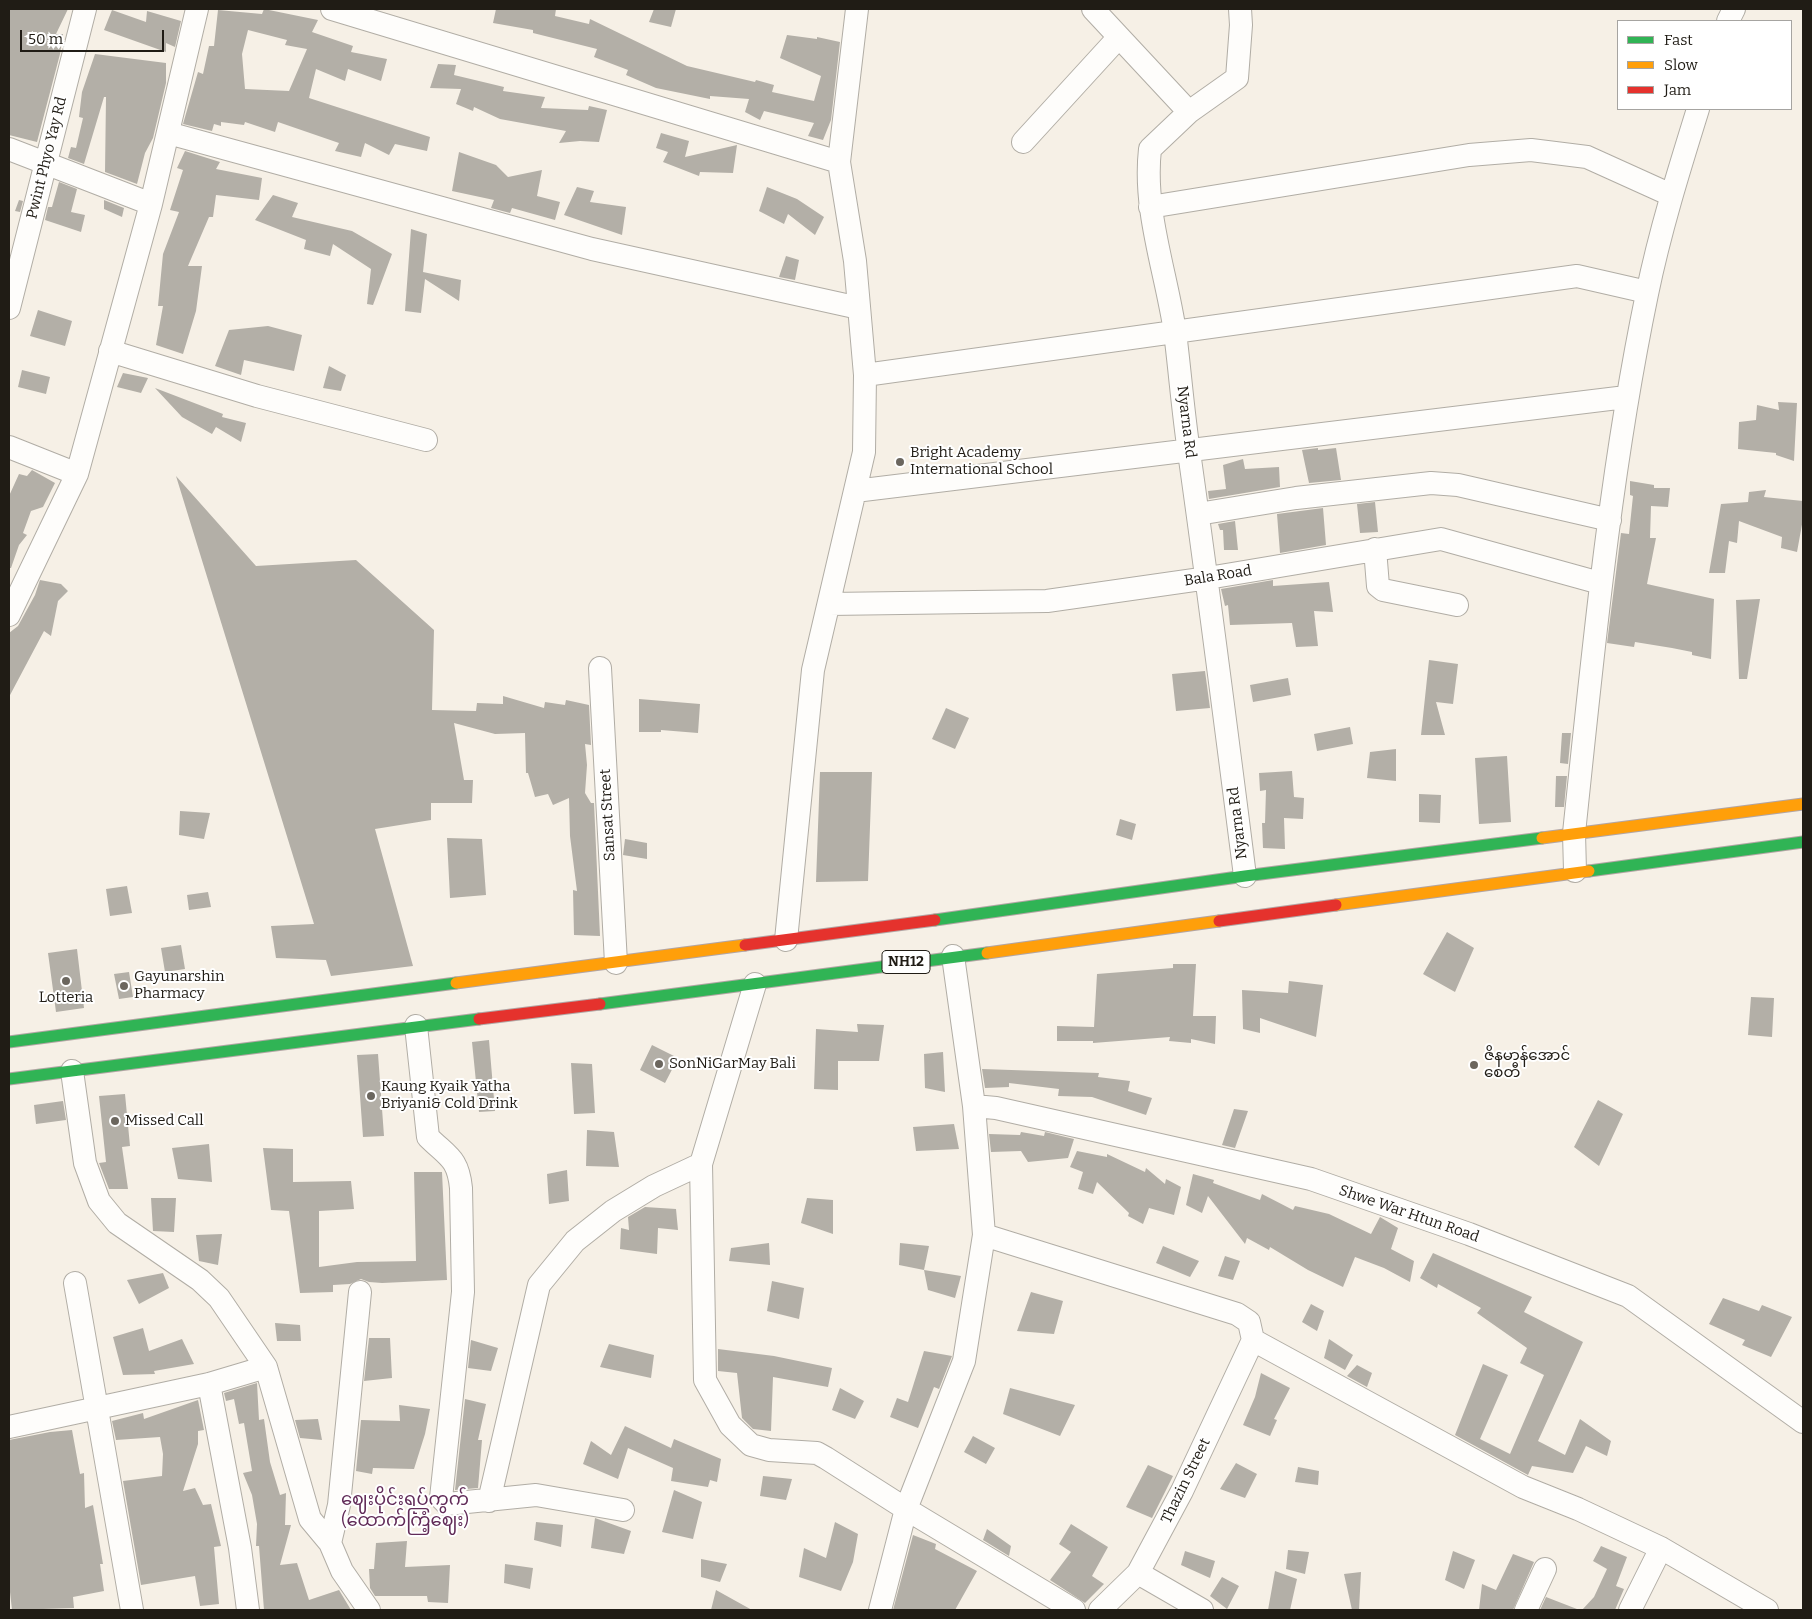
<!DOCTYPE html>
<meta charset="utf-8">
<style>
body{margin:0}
#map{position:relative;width:1812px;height:1619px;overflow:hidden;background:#f6f0e6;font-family:Bitter,serif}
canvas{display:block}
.frame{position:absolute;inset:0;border:10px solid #201c15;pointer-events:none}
.legend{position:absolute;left:1617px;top:20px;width:175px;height:90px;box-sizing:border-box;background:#fff;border:1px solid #a6a4a1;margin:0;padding:6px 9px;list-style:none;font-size:15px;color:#201c15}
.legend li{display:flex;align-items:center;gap:10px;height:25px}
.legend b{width:25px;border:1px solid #a6a4a1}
.scale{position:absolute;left:20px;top:30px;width:144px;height:22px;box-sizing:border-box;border:2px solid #201c15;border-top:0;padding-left:6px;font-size:15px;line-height:18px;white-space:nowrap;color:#201c15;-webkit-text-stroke:4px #fff;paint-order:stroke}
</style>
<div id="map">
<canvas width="1812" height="1619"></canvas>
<div class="frame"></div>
<ul class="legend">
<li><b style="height:6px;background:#30b455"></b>Fast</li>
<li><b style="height:6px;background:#ff9f0a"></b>Slow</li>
<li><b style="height:6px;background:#e5322d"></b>Jam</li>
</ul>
<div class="scale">50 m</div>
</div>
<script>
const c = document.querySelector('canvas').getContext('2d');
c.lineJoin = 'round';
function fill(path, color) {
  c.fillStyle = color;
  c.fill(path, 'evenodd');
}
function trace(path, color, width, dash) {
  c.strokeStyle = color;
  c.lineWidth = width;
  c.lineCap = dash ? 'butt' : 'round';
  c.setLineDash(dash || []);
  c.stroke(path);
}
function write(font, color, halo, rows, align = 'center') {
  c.font = font + ' Bitter,"Noto Sans Myanmar",serif';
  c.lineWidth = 4;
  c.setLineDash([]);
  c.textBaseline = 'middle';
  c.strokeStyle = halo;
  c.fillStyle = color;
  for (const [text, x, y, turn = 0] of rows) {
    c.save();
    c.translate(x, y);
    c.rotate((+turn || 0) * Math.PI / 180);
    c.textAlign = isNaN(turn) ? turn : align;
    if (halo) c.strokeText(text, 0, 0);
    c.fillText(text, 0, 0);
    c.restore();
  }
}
fill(new Path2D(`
 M9 9H68L56 34H63L60 54 37 142 9 135Z
 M264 9 318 20 312 32 353 46 351 52 387 59 381 81 348 69 345 81 316 69 309 98 430 137 427 151 395 144 389 155 365 143 361 157 335 151 339 143 278 122 275 132 245 122 244 125 221 122V126L214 124 212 131 183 124 198 72 203 74 209 46H214L218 10 262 14ZM248 30 287 40 285 45 307 49 289 91 245 89 242 54Z
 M496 9H556L555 16 589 24 590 19 687 66 755 82 756 80 774 85 772 92 814 101 821 76 780 58 787 35 817 39V37L840 42 831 120 823 140 808 136 814 123 764 111 760 120 745 112 749 99 710 96V99L656 88 626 75 628 70 594 57 597 49 533 33V30L493 23Z
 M654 9H676L671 27 649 22Z
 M112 10 146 22 147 11 181 21 175 47 166 43V52L104 30Z
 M95 54 166 63V83L153 138 145 153 137 184 105 172 106 97H104L84 164 68 158 71 147 76 148 83 118 79 117 82 92Z
 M438 64 456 65 454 75 504 87 503 91 545 97 541 108 588 110 589 106 607 110 599 142 580 141 559 143 566 131 500 119 474 107 473 111 456 104 461 89 430 88Z
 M661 133 689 141 685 157 737 145 733 173 700 172 699 176 663 162 668 152 656 148Z
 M185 151 220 162 216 169 262 178 259 200 216 195 213 217H209L188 266H202L196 311 183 354 156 345 163 306H158L163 254 179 212 170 210 183 170 177 168Z
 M459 152 496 165 508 177 542 170 537 196 560 202 555 220 512 208 510 213 491 208 494 200 452 191Z
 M59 182 77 189 71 212 85 215 81 232 45 220 48 207H52Z
 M577 187 594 191 590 202 626 207 622 235 564 215Z
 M767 187 797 199 824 217 815 235 788 214 784 224 759 211Z
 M273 195 298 203 292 217 352 231 392 254 373 305 367 304 371 269 333 244 330 256 304 249 306 240 255 220Z
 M19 200 23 201 20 212 15 211Z
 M104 200 124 208 122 217 104 209Z
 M411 229 427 234 423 272 461 280 459 301 425 279 421 313 405 311Z
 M786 256 799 260 795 280 779 277Z
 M38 310 72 321 65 346 30 336Z
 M268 326 302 335 294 371 244 360 241 375 215 366 229 330Z
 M329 366 346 375 341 391 323 388Z
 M22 370 50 377 46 394 18 387Z
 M123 373 148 378 141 393 117 387Z
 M155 388 223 414 222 417 246 423 241 442 216 427 212 434 182 417Z
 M1778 402 1797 403 1794 461 1776 455V453L1738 449 1739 422 1756 420 1757 405 1779 410Z
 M1318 448V450L1336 448 1341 480 1309 483 1302 450Z
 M1243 459 1245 469 1279 467 1280 487 1209 499 1208 491 1226 489 1223 465Z
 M32 470 55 483 43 507 31 511 23 533 27 535 19 545 11 568H9V496L19 474 27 476Z
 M176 476 256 566 356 560 434 630 432 710 476 711 477 703 503 704V696L544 708 545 702 565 705 566 700 589 705 591 745 585 744 587 765 585 793 591 803H594L600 936 574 935 573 890 577 891 570 836 569 798 553 805 548 794 535 797 528 773H526L525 733 495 734 454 723 464 780H473L472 803H431V820L375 829 413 966 331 976 326 960 276 958 271 926 314 924Z
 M1630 481 1654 485V488H1670L1668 507 1651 506 1650 538H1656L1647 584 1714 599 1711 659 1692 655V652L1672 648 1635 642 1634 647 1607 643 1621 533 1629 534 1633 496 1630 495Z
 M1766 490 1764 497 1803 501V519L1797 552 1781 548 1782 537 1739 521 1737 543 1729 541 1725 573H1709L1721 504 1748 502 1749 492Z
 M1375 502 1378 532 1360 533 1357 504Z
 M1323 508 1326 545 1280 553 1277 514Z
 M1235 521 1238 550H1224L1223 530H1220L1218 524Z
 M40 580 61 584 68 591 58 601 51 636 44 631 9 697V633L18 626 35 595Z
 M1273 580V586L1329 582 1333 612 1314 611 1318 646 1296 647 1292 623 1230 625 1228 605 1225 606 1221 589Z
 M1760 599 1747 679H1739L1736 600Z
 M1429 660 1458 664 1453 704 1436 702 1445 735H1421Z
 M1205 671 1210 708 1176 711 1172 674Z
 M1288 678 1291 695 1253 702 1250 685Z
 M639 699 700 704 698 733 661 730V732H639Z
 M946 708 969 718 955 749 932 739Z
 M1350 727 1353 744 1317 751 1314 734Z
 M1562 733H1571L1568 764 1560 763Z
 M1396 749V781L1367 778 1370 752Z
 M1507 756 1511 822 1479 824 1475 758Z
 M1292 771 1294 797 1304 798 1303 819 1284 818 1285 849 1263 848 1262 823H1265L1266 790 1260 791 1259 773Z
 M820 772H872L868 881 816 882Z
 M1556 776H1567L1564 807H1555Z
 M1419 794 1441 795 1440 823 1419 822Z
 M180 811 210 813 204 839 179 835Z
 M1120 819 1136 824 1132 840 1116 835Z
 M447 838 482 839 486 895 450 898Z
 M625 839 647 843V859L623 855Z
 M127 886 132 913 110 916 106 889Z
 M208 892 211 907 189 910 187 895Z
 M1447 932 1474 948 1455 992 1423 974Z
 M181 945 185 969 165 972 161 948Z
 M77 949 84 1008 56 1012 48 953Z
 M1173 964H1196L1193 1016H1216L1215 1044 1191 1039V1043L1169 1041 1170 1037 1093 1043V1041H1057V1026L1094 1027 1097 974 1173 968Z
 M129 972 133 997 119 999 114 974Z
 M1289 981 1323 985 1316 1037 1260 1018V1033L1243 1029 1242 990 1288 993Z
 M1751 997 1774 998 1772 1037 1748 1035Z
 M857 1024 884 1025 879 1061H838V1090L814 1089 816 1029 858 1032Z
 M489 1040 495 1111 479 1112 472 1042Z
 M652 1045 678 1058 665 1083 640 1070Z
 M943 1052 945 1092 925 1088 924 1054Z
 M378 1054 384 1136 363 1137 357 1055Z
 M571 1063 592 1064 595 1113 574 1114Z
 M982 1069 1099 1073 1098 1077 1130 1081 1128 1091 1152 1098 1146 1115 1092 1097 1058 1096 1059 1089 1009 1083V1087L985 1088Z
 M125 1094 130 1146 122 1147 128 1189H109L99 1163 106 1162 99 1096Z
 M1598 1100 1623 1114 1599 1166 1574 1147Z
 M63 1101 66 1120 36 1124 34 1105Z
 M1234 1109 1248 1111 1235 1148 1222 1145Z
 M954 1124 959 1149 916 1151 913 1127Z
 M587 1130 614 1132 619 1167 586 1166Z
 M1021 1132 1044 1136 1045 1132 1074 1139 1068 1158 1028 1162 1021 1151 991 1152 989 1134 1020 1135Z
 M209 1144 212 1182 178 1179 172 1148Z
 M263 1148 293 1149V1182L351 1181 354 1209 319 1211V1267L357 1262 416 1261 414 1172H442L447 1280 382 1283 369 1282 361 1279 350 1284 333 1285V1292L300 1293 289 1211 271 1210Z
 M1077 1151 1107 1157V1154L1145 1172 1146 1168 1165 1184 1166 1179 1181 1187 1174 1215 1149 1208 1143 1224 1128 1216 1129 1213 1097 1182 1093 1194 1078 1189 1083 1172 1070 1167Z
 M567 1170 569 1201 549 1204 547 1174Z
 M1193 1174 1214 1180 1213 1183 1260 1200 1262 1194 1293 1210 1295 1206 1329 1214 1371 1234 1380 1217 1398 1228 1391 1249 1414 1261 1410 1282 1384 1268 1355 1257 1343 1287 1308 1270 1270 1247 1269 1250 1247 1238 1245 1244 1208 1196 1202 1213 1186 1205Z
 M151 1198H176L174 1232 153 1231Z
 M807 1198 833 1200V1234L801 1223Z
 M645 1207 676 1209 678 1230 658 1228 657 1254 620 1249 621 1228 629 1230 628 1217Z
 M222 1234 218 1265 199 1261 196 1235Z
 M769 1243 770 1265 729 1261 731 1248Z
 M900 1243 929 1246 924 1270 899 1265Z
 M1163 1246 1199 1261 1190 1277 1156 1263Z
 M1433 1253 1532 1297 1524 1312 1583 1342 1538 1441 1565 1455 1580 1419 1611 1441 1607 1456 1586 1446 1573 1473 1532 1466 1528 1475 1455 1435 1483 1364 1508 1375 1480 1439 1510 1454 1544 1375 1520 1363 1527 1348 1477 1313 1481 1308 1438 1284 1437 1288 1420 1278Z
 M1225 1256 1240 1261 1233 1280 1218 1276Z
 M924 1270 961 1276 955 1298 928 1290Z
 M163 1273 169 1288 139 1304 127 1280Z
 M772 1281 804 1288 799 1319 767 1311Z
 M1031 1292 1063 1301 1054 1334 1017 1331Z
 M1723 1298 1759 1311 1762 1305 1792 1317 1771 1357 1742 1345 1745 1340 1709 1324Z
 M1311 1304 1324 1311 1317 1331 1302 1322Z
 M275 1323 300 1325 301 1341H277Z
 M143 1328 149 1351 182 1339 194 1364 154 1371 155 1374 123 1375 113 1337Z
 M369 1338H390L392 1378 364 1381Z
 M1329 1339 1353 1355 1345 1370 1324 1358Z
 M471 1340 498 1348 491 1371 468 1368Z
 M609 1344 654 1355 651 1378 600 1367Z
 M718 1349 774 1356 832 1368 828 1387 773 1377 771 1431 753 1429 742 1418 737 1373 718 1371Z
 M924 1351 952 1356 939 1389 934 1387 918 1428 890 1417 897 1398 908 1402Z
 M1357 1365 1372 1373 1367 1387 1347 1376Z
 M1261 1373 1290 1388 1274 1419 1277 1420 1270 1436 1243 1425 1255 1397Z
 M257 1383 259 1420 264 1419 270 1462 280 1495 286 1493 285 1525H291L280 1565 297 1563 309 1600 339 1590 351 1610H264L259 1546H256L257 1524 252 1495 243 1473 252 1471 244 1423 239 1424 234 1399 226 1401 224 1393Z
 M840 1388 864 1401 855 1419 832 1410Z
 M1010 1388 1075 1405 1060 1436 1003 1414Z
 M465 1399 486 1404 478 1440H482L478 1488 455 1490Z
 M198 1400 204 1430 198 1431V1444L183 1491 195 1488 203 1505 211 1504 221 1546 214 1547 219 1604 200 1606 195 1576 141 1585 123 1481 162 1476 163 1454 160 1437 116 1440 112 1421 143 1413 144 1419Z
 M399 1405 430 1409 425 1434 414 1469 373 1468 372 1474 356 1471 361 1420 400 1421Z
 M318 1419 322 1440 300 1438 295 1420Z
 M625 1426 671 1448 674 1439 721 1459 717 1482 710 1480 708 1487 671 1481 673 1468 628 1448 618 1479 583 1464 591 1441 611 1455Z
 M72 1430 80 1474 84 1473 85 1508 93 1505 103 1564H100L104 1591 73 1597 74 1608 12 1610 9 1583V1440L50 1432Z
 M973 1436 995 1448 986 1464 964 1452Z
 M1236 1463 1257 1474 1245 1498 1220 1489Z
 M1148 1465 1173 1476 1152 1518 1126 1507Z
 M1298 1467 1319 1471 1318 1485 1295 1482Z
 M763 1476 792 1479 786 1500 760 1496Z
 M674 1490 702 1502 693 1539 662 1532Z
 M595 1518 631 1531 624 1554 591 1548Z
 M536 1522 563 1525 561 1547 534 1540Z
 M835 1522 858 1534 853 1562 841 1591 799 1577 804 1548 826 1558Z
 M1071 1524 1108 1547 1092 1576 1104 1584 1085 1603 1050 1580 1071 1552 1059 1544Z
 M987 1529 1011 1546 1009 1556 983 1540Z
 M913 1535 936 1544 935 1549 977 1571 955 1610H893Z
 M407 1541 405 1567 450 1565 448 1603 428 1602 427 1596H375L370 1588 369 1569H374L376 1543Z
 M1601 1546 1627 1557 1616 1586 1624 1589 1615 1610H1582L1594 1597 1607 1569 1593 1561Z
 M1288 1550 1309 1552 1305 1574 1286 1569Z
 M1185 1551 1215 1561 1210 1578 1181 1565Z
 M1453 1551 1475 1560 1464 1589 1445 1580Z
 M1513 1554 1534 1562 1513 1610H1479L1482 1584 1496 1590Z
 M701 1559 727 1564 720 1582 701 1577Z
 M505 1564 533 1568 530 1589 504 1583Z
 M1275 1571 1297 1579 1290 1610H1268Z
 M1361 1572 1359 1610H1352L1344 1574Z
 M1222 1577 1239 1586 1227 1609 1210 1596Z
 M716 1590 752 1610H711Z
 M1546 1597 1577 1609 1576 1610H1540Z`), '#b3afa7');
const street = new Path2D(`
 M332 9 839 162
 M1093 9 1189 112
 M1240 9 1241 25 1237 78 1189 112 1150 149C1143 211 1166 271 1175 332 1180 372 1183 412 1189 452 1209 593 1227 735 1245 876
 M1728 21 1734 9
 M168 133 592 249 859 308
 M1023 142 1119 37
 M9 149 151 204
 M1150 207 1469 155 1531 150 1587 157 1671 195
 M9 308 85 9
 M110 351 257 396 426 440
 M865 375 1577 276 1647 292
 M9 447 77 474
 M855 491 1626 397
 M1198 514 1296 498 1431 483 1458 485 1610 520
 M1375 549 1378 586 1383 590 1457 605
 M829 604 1047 601 1208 578 1441 539 1600 583
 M9 615 77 474 151 204 197 9
 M600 668 616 963
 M1575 871 1574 833C1593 653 1610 472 1647 294 1660 231 1679 170 1698 109
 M786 940 813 670 864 452 865 375 855 261 839 162 857 9
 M755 984 701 1164 705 1380 730 1425 751 1445 769 1450 817 1453 826 1458 906 1509 1074 1610
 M416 1026 428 1137C448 1157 458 1158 461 1188L463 1292 441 1498 447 1504 536 1495 623 1510
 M72 1071 85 1163 99 1201 117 1223 200 1280 219 1298 266 1367 310 1519 330 1543 342 1571 369 1610
 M974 1106 996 1108 1311 1179 1469 1234 1628 1296 1803 1422
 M984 1235 1237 1314 1249 1322 1253 1340 1523 1487 1578 1509 1661 1548 1767 1610
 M75 1283 132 1610
 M209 1384 240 1548 248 1610
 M9 1427 209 1384 266 1367
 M489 1501 539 1285 575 1241 613 1211 654 1186 701 1164
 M330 1543 339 1505 360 1292
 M1138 1573 1202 1610
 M880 1610 906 1509 964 1361 984 1235 974 1106 953 956
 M1100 1610 1138 1573 1182 1491 1253 1340
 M1526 1610 1545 1569
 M1630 1610 1661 1548`);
const fast = new Path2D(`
 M1589 871 1803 842
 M935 920 1245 876 1542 838
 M600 1004 987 953
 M9 1042 456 983
 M9 1079 479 1019`);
const slow = new Path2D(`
 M1542 838 1803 804
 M1336 905 1589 871
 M987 953 1219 921
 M456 983 745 945`);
const jam = new Path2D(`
 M1219 921 1336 905
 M745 945 935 920
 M479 1019 600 1004`);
trace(street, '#b1ada5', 24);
trace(fast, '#b2a5a4', 13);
trace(slow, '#b2a5a4', 13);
trace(jam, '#b2a5a4', 13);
trace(street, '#fefdfb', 22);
trace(fast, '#30b455', 11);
trace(slow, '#ff9f0a', 11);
trace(jam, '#e5322d', 11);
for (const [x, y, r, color] of [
 [900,462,5,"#6b665e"],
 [66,981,5,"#6b665e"],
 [124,986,5,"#6b665e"],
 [659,1064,5,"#6b665e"],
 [1474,1065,5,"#6b665e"],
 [371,1096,5,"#6b665e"],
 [115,1121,5,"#6b665e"]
]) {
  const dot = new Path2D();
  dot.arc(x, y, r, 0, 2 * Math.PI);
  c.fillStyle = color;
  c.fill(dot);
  trace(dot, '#fff', 2);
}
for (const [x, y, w] of [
 [906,962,48]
]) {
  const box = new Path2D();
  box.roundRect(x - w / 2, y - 11.5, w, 23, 4);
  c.fillStyle = '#fff';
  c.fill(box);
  trace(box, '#201c15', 1);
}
write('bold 14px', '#201c15', null, [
 ["NH12",906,962]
]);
write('15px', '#201c15', '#fff', [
 ["Pwint Phyo Yay Rd",47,158,-76],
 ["Nyarna Rd",1186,422,83],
 ["Bala Road",1218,576,-9],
 ["Sansat Street",608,815,-93],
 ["Nyarna Rd",1238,823,-97],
 ["Shwe War Htun Road",1409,1214,19],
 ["Thazin Street",1186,1481,-64]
]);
write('15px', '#201c15', '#fff', [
 ["Bright Academy",910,453],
 ["International School",910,470],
 ["Gayunarshin",134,977],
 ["Pharmacy",134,994],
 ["Lotteria",66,998,"center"],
 ["ဇိနမာန်အောင်",1484,1056],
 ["စေတီ",1484,1073],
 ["SonNiGarMay Bali",669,1064],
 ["Kaung Kyaik Yatha",381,1087],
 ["Briyani& Cold Drink",381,1104],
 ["Missed Call",125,1121]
], 'left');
write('18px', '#612b58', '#fff', [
 ["ဈေးပိုင်းရပ်ကွက်",405,1500],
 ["(ထောက်ကြံ့ဈေး)",405,1521]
]);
</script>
